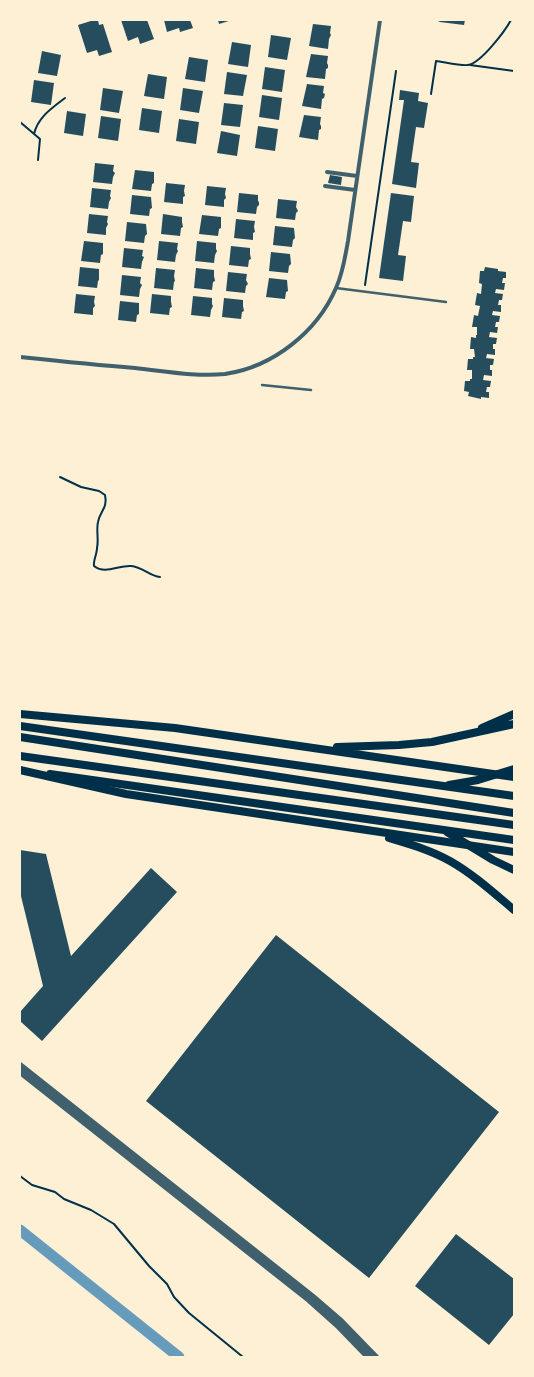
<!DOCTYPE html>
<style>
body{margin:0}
#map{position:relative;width:534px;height:1377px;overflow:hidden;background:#fdf0d5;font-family:Raleway,sans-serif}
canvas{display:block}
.frame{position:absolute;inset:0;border:21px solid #fdf0d5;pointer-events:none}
</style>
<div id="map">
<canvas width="534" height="1377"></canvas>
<div class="frame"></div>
</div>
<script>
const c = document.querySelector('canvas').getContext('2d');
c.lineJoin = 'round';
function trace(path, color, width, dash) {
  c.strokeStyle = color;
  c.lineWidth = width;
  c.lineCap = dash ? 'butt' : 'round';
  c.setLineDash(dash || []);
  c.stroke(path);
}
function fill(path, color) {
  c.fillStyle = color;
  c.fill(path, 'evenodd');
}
trace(new Path2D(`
 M20 1230 179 1357`), '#669bbc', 11);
fill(new Path2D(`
 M94 20H98L99 25 103 24 112 52 99 56 97 50 87 53 78 25Z
 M121 20H147L154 39 140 44 138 37 128 41Z
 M164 20H190L193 28 180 32 179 28 167 32Z
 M218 20H232L219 24Z
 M436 20H465L464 25 440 22Z
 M313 24 331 26 330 33 331 35 329 39 328 49 309 46Z
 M271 35 291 38 287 60 268 57Z
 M232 42 251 45 248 67 228 64Z
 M42 51 61 55 57 76 38 73Z
 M311 54 328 56 327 63 328 65V68L326 69 325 79 306 77Z
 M189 57 208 60 205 82 185 79Z
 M265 67 285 70 282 92 262 89Z
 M227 72 247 75 243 96 224 94Z
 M148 74 167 77 164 99 144 96Z
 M34 80 54 83 51 105 31 102Z
 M307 84 324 86 323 93 325 94 324 98 322 99 321 109 302 106Z
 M103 88 123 91 119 113 100 110Z
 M183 88 203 91 199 113 180 110Z
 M400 90 419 93 418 101 428 103 424 128 416 127 411 162 419 163 416 188 392 184 404 100H399Z
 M262 95 282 98 279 120 259 117Z
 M224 103 243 105 240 127 221 125Z
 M142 108 162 111 159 133 139 130Z
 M67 111 86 114 83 136 64 133Z
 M304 115 321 117 320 124 321 126V129L319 130 318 140 299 137Z
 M101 116 121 119 118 141 98 138Z
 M179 119 199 122 196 144 176 141Z
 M258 126 278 129 275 151 255 148Z
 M221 131 240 135 237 156 217 153Z
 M95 163 114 165 113 171 115 173 113 177 112 184 93 182Z
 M135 170 154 172V183L152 184 151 191 132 189Z
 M330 175 342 177 341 185 328 183Z
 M166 183 185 185 184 191 185 196 183 197V204L164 202Z
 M207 186 226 188 225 194 226 198 224 200V207L205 205Z
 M92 188 111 190 110 196 111 198 109 202 108 209 90 207Z
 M239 193 258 195V201L259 202V205L257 207 256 214 237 212Z
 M391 193 414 196 411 222 403 221 398 255 406 256 403 281 379 278Z
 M132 195 151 197 152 208 150 209 149 216 130 214Z
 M278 199 297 201 296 207 298 211 296 213 295 220 276 218Z
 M89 214 108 216 107 222 108 224 106 228V235L87 233Z
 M163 214 182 217V222L183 227 181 228 180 236 161 234Z
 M202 215 221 217V228L219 229 218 236 199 234Z
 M236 219 255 221 254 227 255 232 253 233V240L234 238Z
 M127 222 146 224 147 234 145 236 144 243 125 241Z
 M275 226 294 228 295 238 293 240 292 247 273 245Z
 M84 241 103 243V254L101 255 100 263 81 261Z
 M159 241 178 243 177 249 178 251 176 255 175 262 157 260Z
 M197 241 216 243V249L217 251 215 255 214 263 195 261Z
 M231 246 250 248V254L251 259 249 260 248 267 229 265Z
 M124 248 143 250 142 256 144 257 142 262 141 269 122 267Z
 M271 252 290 254 291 264 289 266 288 273 269 271Z
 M80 267 99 269V280L98 281 97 288 78 286Z
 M485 267 498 269V271L506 272V278H503L502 283H505L504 290 496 289 495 293 503 294 502 300H499L498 305H501V312L493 311 492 315 500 316 499 322H496L495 327H498L497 333 490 332 489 337 497 338 496 344H493V349H495V355L487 354 486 358 494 359 493 365H490V370H492V376L484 375 483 380 491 381 490 387H487L486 392H489V398L481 397V399L468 396 469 392 464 391 465 381H470V379H472V370H467L468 359H473V357H475L474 349H470L471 337 476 338V335H477V327H472L474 315 478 316 480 306 475 305 477 293 481 294 482 284 479 283 480 271H484Z
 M156 268 175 270 174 276 175 281 174 282 173 290 154 288Z
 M196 268 214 270V276L215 281 213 282 212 290 194 288Z
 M228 272 247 274 246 280 248 284 246 286 245 293 226 291Z
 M122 275 141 277 140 283 142 285 140 289 139 297 120 295Z
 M269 278 287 280 288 291 286 292 285 299 266 297Z
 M76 294 95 296 94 302 95 306 93 308V315L74 313Z
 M152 294 171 296V302L172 307 170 308 169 315 150 313Z
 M193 296 212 298V304L213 306 211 310 210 317 191 315Z
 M224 298 243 300V306L244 311 242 312 241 319 222 317Z
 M120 301 139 303V314L137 315 136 322 118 320Z
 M20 850 46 854 71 956 151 868 177 892 42 1041 20 1021V1012L43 986 20 892Z
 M276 935 499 1112 369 1278 146 1101Z
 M456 1234 514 1279V1314L489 1345 415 1286Z`), '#264d5e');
trace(new Path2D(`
 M470 65 514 71
 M431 94 436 61C444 62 461 66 468 65 481 63 505 31 511 20
 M20 122 40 139 38 160
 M34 134C38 117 52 108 65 98
 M365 285 396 71
 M60 477 81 487 99 491 105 495C108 508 100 511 98 522 96 531 99 539 97 548 97 554 93 561 94 566 105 575 119 565 131 566 143 567 149 576 160 577
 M20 1176 32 1185 55 1192 64 1199 91 1210 114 1224 149 1266 167 1284 174 1297 189 1313 243 1357`), '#003049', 2);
trace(new Path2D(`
 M336 288 446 302
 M262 385 311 390`), '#3f606c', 2.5);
trace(new Path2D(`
 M327 172 357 176
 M325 186 355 190
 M20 357C58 361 97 365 135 368 164 371 196 377 225 374 273 367 317 332 336 288 343 273 345 257 348 241L380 20`), '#3f606c', 4);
trace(new Path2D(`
 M20 1065 312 1296 341 1321 376 1357
 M20 1072 309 1300 337 1325 368 1357`), '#3f606c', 6);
trace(new Path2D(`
 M20 726 514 796
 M50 774 514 840
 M449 785 478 780 514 769
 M447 832 493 860 514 870`), '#003049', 8);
trace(new Path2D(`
 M20 714 175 728 514 777
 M482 728 514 714
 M20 737 514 813
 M337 747 399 745 432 742 514 724
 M20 756 514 825
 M20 770 126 794 514 852
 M389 838C409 844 431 850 450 861 473 874 494 893 514 910`), '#003049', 8);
</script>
